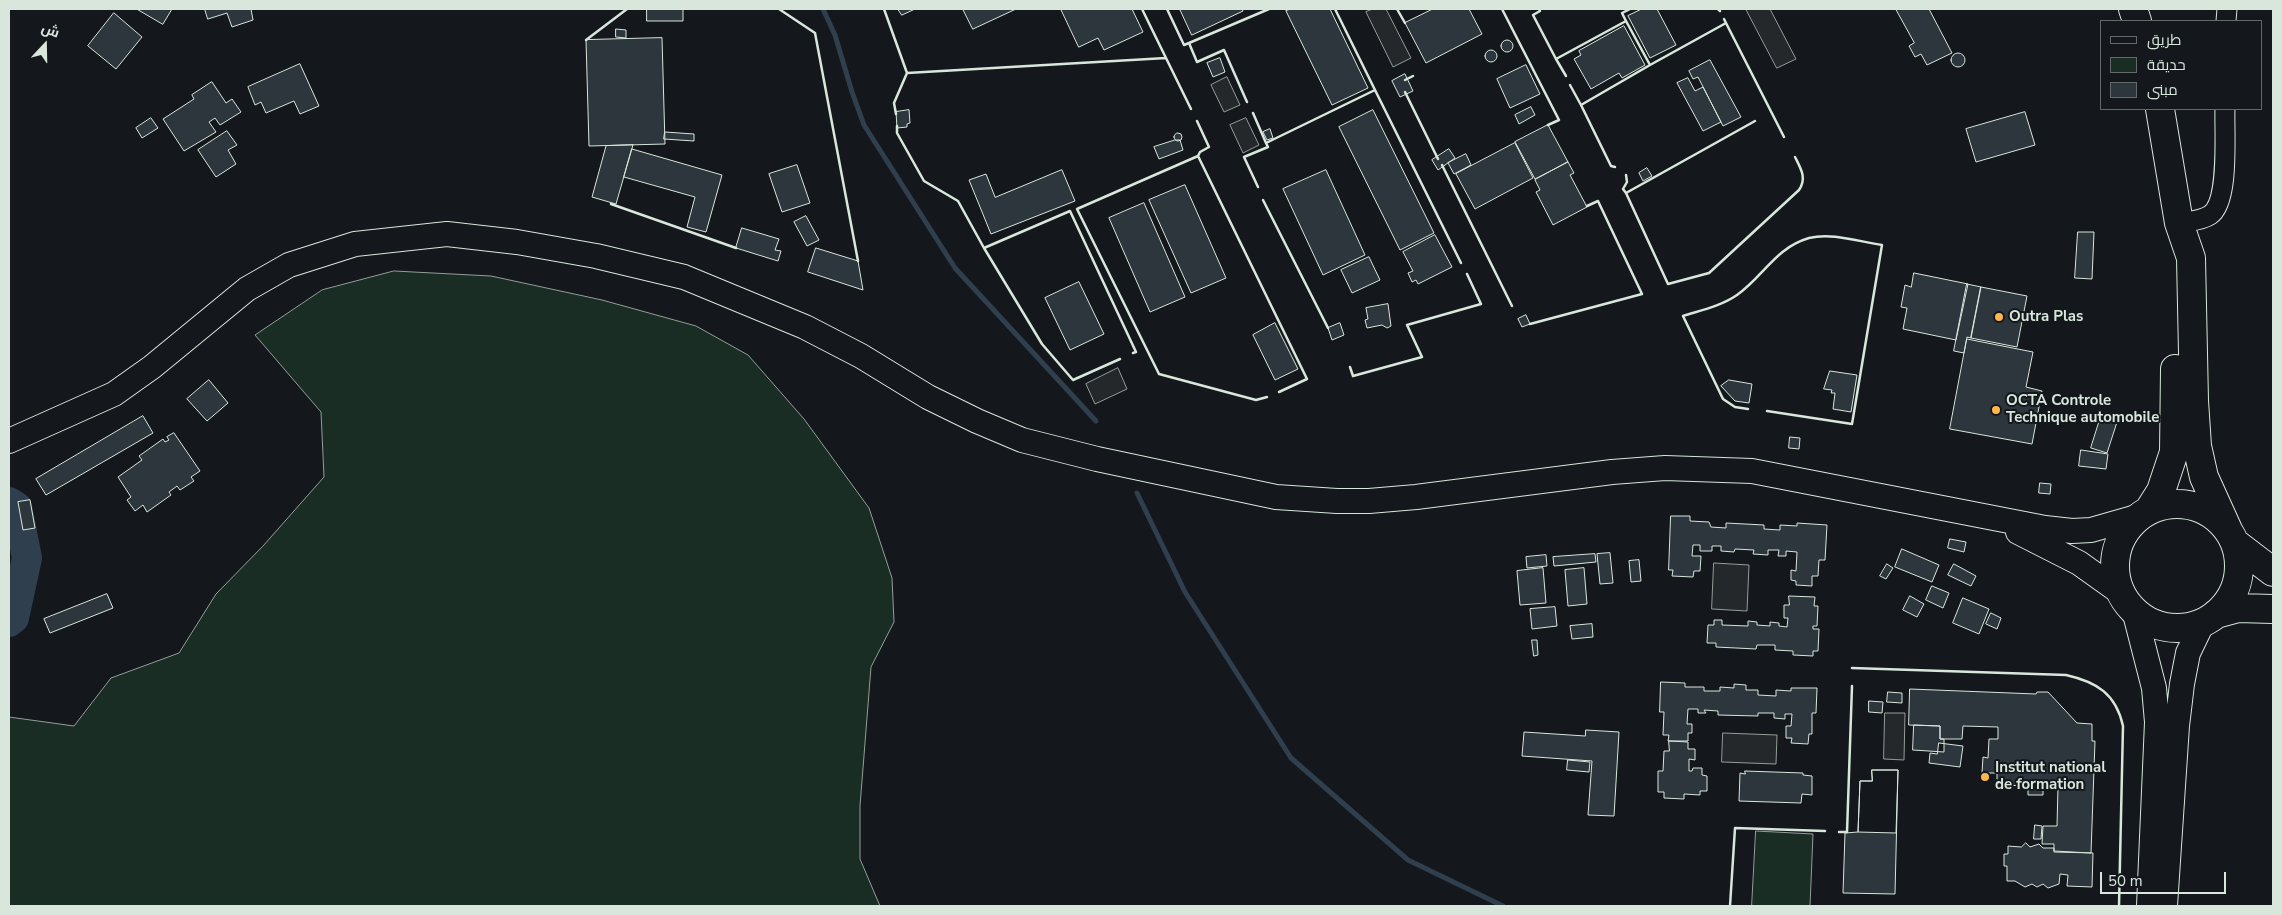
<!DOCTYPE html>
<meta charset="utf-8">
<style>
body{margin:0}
#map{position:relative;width:2282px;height:915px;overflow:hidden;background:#14181c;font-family:"Nunito Sans",Cairo,sans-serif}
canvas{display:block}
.frame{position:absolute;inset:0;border:10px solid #d8e6dc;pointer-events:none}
.legend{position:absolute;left:2100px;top:20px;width:162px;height:90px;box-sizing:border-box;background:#14181c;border:1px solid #626a69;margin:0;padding:6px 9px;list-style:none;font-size:15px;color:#d8e6dc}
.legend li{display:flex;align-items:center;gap:10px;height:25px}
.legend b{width:25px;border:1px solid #626a69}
.north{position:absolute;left:20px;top:20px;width:50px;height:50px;-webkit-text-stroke:4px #14181c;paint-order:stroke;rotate:21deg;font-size:14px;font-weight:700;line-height:20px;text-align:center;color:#d8e6dc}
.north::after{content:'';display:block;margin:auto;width:18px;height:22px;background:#d8e6dc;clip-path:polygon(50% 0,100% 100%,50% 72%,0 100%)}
.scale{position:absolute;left:2100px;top:872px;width:126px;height:22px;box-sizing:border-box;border:2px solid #d8e6dc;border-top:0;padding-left:6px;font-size:15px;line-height:18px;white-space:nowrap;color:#d8e6dc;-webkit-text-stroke:4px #14181c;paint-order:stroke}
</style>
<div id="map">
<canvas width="2282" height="915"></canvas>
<div class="frame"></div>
<ul class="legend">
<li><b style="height:6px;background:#14181c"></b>طريق</li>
<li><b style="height:14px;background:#1a2d24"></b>حديقة</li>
<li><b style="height:14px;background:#2c363c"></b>مبنى</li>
</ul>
<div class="north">ش</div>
<div class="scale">50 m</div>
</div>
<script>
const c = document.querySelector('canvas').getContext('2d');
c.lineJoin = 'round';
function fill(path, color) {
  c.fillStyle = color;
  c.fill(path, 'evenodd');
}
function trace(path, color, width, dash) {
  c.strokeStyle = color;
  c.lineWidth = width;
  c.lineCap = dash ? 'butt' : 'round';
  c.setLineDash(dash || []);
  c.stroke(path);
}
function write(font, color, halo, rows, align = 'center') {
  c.font = font + ' "Nunito Sans",sans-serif';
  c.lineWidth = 4;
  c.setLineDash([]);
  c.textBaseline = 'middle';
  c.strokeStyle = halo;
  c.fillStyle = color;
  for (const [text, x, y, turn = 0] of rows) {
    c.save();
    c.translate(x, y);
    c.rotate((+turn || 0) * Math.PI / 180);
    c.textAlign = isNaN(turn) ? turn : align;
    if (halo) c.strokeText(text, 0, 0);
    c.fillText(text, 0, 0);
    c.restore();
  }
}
const green = new Path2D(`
 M394 271 491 276 602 300 696 326 748 355 804 419 869 508 892 578 894 622 871 667 860 806V859L880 906H9V717L74 726 111 678 179 653 216 594 263 546 324 477 321 412 255 335 322 290Z
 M1756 831 1813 834 1810 906H1752Z`);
fill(green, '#1a2d24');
trace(green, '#939e99', 1);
const parking = new Path2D(`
 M1373 9H1386L1411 58 1393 67 1366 12Z
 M1746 9H1770L1796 59 1777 68Z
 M1227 77 1240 105 1224 112 1211 85Z
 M1246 118 1259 145 1243 153 1230 125Z
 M1118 368 1127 389 1095 404 1086 384Z
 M1714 563 1749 565 1747 611 1712 609Z
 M1885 713H1905L1904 760 1884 759Z
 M1723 733 1777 735 1776 764 1722 762Z`);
fill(parking, '#24282b');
trace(parking, '#939e99', 1);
trace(new Path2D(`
 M823 9 835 35 852 92 864 125 955 268 1096 421
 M1137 493 1185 592 1291 758 1408 860 1503 906`), '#2f3f4d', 5);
trace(new Path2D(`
 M9 502 17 507 27 558 14 618 9 622`), '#2f3f4d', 30);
const building = new Path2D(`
 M137 9H172L163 24Z
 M205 9H251L253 20 232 27 227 13 208 19Z
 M647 9H683V21H647Z
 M898 9H915L902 15Z
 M963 9H1016L973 29Z
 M1061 9H1132L1143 32 1104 50 1098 38 1079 47Z
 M1180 9H1242L1243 11 1192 35Z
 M1291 9H1330L1368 88 1332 105 1286 11Z
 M1433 9H1469L1482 34 1426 63 1405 23Z
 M1642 9H1657L1676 45 1650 58 1628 16Z
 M1896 9H1929L1952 53 1927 65 1921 54 1915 57 1909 46 1914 43Z
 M114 13 142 37 116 69 88 46Z
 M1624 26 1645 65 1622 78 1619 73 1591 89 1574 59 1581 55 1579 51Z
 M616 29 626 30V38L616 37Z
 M662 38 665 144 589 146 586 40Z
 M1501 46a6 6 0 1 1 12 0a6 6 0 1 1-12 0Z
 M1485 56a6 6 0 1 1 12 0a6 6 0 1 1-12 0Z
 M1951 60a7 7 0 1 1 14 0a7 7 0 1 1-14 0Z
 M1220 58 1225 72 1213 77 1207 63Z
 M1710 60 1741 117 1723 126 1698 77 1693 79 1689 71Z
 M300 64 319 106 300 114 294 101 266 113 261 102 255 105 248 87Z
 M1526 65 1540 94 1510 108 1497 79Z
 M1405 74 1413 91 1400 97 1392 81Z
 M1688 78 1695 91 1703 87 1721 122 1703 131 1677 83Z
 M212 82 226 103 232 99 241 112 220 125 215 118 209 122 216 132 184 151 163 119 194 99 192 95Z
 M1531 107 1535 115 1519 124 1515 115Z
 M909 110 910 123 907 124V127L897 128 896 112Z
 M1373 110 1434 233 1400 250 1339 127Z
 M2025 112 2035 145 1976 162 1966 129Z
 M151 118 158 128 142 138 136 128Z
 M1548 125 1568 162 1535 179 1515 142Z
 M1270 129 1273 138 1267 140 1263 132Z
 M227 131 237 145 228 150 236 164 216 177 198 150Z
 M665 132 694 134V141L664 139Z
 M1174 137a4 4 0 1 1 8 0a4 4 0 1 1-8 0Z
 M1175 140H1180L1183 150 1159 159 1154 147Z
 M1515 143 1533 178 1475 209 1456 174Z
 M633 145 616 204 592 197 606 146Z
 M632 149 722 175 706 232 687 227 695 197 624 177Z
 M1449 149 1455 158 1438 170 1432 160Z
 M1466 154 1471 165 1454 174 1448 163Z
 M1568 162 1574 173 1570 175 1587 207 1553 225 1536 192 1540 190 1535 180Z
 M797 165 810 203 782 212 769 174Z
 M1647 168 1652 176 1643 181 1639 173Z
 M1062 170 1075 201 991 234 969 180 986 174 995 197Z
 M1326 170 1365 255 1323 275 1283 189Z
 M1185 185 1226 278 1191 293 1149 200Z
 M1144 203 1185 297 1150 312 1109 218Z
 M806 216 819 240 807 246 794 222Z
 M742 228 779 239 775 250 781 251 778 261 736 248Z
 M2078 232H2094L2092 279 2075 278Z
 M1435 235 1452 267 1418 284 1416 280 1412 282 1408 273 1413 271 1403 252Z
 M816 248 858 261 863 290 808 272Z
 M1369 257 1380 280 1352 293 1341 270Z
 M1914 273 1968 284 1956 340 1903 329 1907 308 1901 307 1905 285 1911 287Z
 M1079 282 1104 334 1070 350 1045 298Z
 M1967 284 1981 287 1971 338 1967 337 1964 353 1954 351Z
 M1981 287 2027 296 2017 347 1971 338Z
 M1388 304 1391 326 1387 328 1382 325 1367 328 1365 320 1368 319 1366 308Z
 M1526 315 1530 324 1522 327 1518 319Z
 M1275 323 1298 369 1275 380 1253 335Z
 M1340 323 1344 335 1332 340 1328 328Z
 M1967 339 2033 352 2026 387 2042 391 2032 444 1950 429Z
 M1830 371 1857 375 1851 412 1833 409 1835 393H1831L1832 390 1824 389Z
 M209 380 228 403 207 421 187 399Z
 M1729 380 1752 384 1749 403 1735 401 1721 386Z
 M2102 413 2118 419 2107 453 2091 448Z
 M143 416 153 433 46 495 36 479Z
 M174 433 200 471 191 477 194 481 180 490 177 486 169 492 171 495 147 512 143 505 135 511 127 500 131 497 118 477 142 460 139 456 163 439 165 442 169 440 167 437Z
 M1790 437 1800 438 1799 449 1789 448Z
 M2081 450 2108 454 2106 469 2079 466Z
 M2040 483 2051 484 2050 494 2039 493Z
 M30 500 35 528 23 530 18 502Z
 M1671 516H1690V521L1709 522 1711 527 1726 528V523L1764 525V529L1780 530V525L1797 526V523L1827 525 1825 560H1819L1818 576H1812V586L1796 585V581L1791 580V570L1796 571 1797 552 1786 551V556H1778L1779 550H1768V555L1753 554 1754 550 1735 549 1734 552 1721 551V546H1712V551H1700V545H1693L1692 556H1701L1700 571H1694L1693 577 1672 576 1673 570H1669Z
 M1950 539 1966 542 1964 552 1948 548Z
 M1902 549 1939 565 1932 582 1895 567Z
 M1610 553 1613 583 1600 584 1597 554Z
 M1595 554 1596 562 1554 566 1553 557Z
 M1546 555 1547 566 1527 568 1526 557Z
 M1639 560 1641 581 1631 582 1629 561Z
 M1887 564 1893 568 1886 579 1880 576Z
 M1954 564 1976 576 1971 586 1948 575Z
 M1543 568 1546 603 1520 605 1517 571Z
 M1584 568 1587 604 1568 606 1565 570Z
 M1932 586 1949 593 1943 608 1926 600Z
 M107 594 113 608 50 633 44 619Z
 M1789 596 1815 597 1814 606H1818L1817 626H1813V629H1819L1818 651H1813V656L1793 655V651L1775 650V645H1757L1756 649 1716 647V643H1707L1708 625H1714V620H1722V625L1748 626V621L1757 622V625L1770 626V622L1779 623V626L1787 627 1788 618H1784V605H1789Z
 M1910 596 1924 604 1917 617 1903 610Z
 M1963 598 1989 609 1979 634 1953 623Z
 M1555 607 1557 626 1532 629 1530 609Z
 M1991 613 2001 618 1997 629 1986 624Z
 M1592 624 1593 637 1572 639 1570 626Z
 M1532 640H1537L1538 655 1534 656Z
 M1661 682 1685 683V687H1704V691H1720V687L1734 688V684L1746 685V690H1758V695L1776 696V690L1791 691V688H1817L1816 713H1812V734H1809L1808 744 1791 743 1792 738H1786V726H1791L1792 714H1785V719L1774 718V713H1758V716L1718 715V711L1704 710 1706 713H1698V709H1688L1687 724H1692V733H1688V741H1668L1669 735H1663L1664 712H1660Z
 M1910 689 2036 694 2037 692H2048L2077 723 2092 724V741H2095L2091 853 2054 851V844H2042L2043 826H2057L2058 786H2043V795H2028V786L2001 785 1997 779V773H1982L1983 757 1988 758 1989 739H1998V727L1963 726 1962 739H1940V726L1909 725Z
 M1888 692 1902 693V703L1887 702Z
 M1869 701 1883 702 1882 713 1869 712Z
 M1914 725 1940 726V739H1944V752L1913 750Z
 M1586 730 1619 732 1614 816 1588 815 1592 761 1522 756 1524 732 1585 736Z
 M1669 741 1688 742V749H1695V760L1689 759V771H1692L1693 768H1702V775L1707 776V791H1700V795L1684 794V799L1664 798V792H1658V771H1663L1664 751H1669Z
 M1939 743 1963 746 1960 767 1929 763 1930 753 1937 754Z
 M1568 760 1590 762 1589 772 1567 770Z
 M1872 770H1898L1895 894 1843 893 1845 833 1858 832 1860 781H1872Z
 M1872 770H1898L1896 833 1858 832 1860 781H1872Z
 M1745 771 1803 773V775L1812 776V795L1802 794 1801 803 1739 801 1740 773 1745 774Z
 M2035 825 2042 826 2041 839H2034Z
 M2026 843 2030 847 2039 844 2043 848H2054V852L2093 853 2092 887 2067 886 2068 875 2060 874 2059 884 2048 888 2043 884 2037 887 2032 884 2025 887 2015 881H2007V866H2004V854H2008V846L2021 847Z`);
fill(building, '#2c363c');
trace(building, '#d8e6dc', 1);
const minor = new Path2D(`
 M2226 21 2227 9
 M2179 223C2189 221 2201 221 2210 215 2230 202 2224 132 2225 109`);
const major = new Path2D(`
 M9 441 114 394 152 367 247 289 289 265 355 244 447 234 517 242 596 256 684 277 805 327 861 356 928 397 977 421 1022 440 1097 459 1276 497 1337 501H1369L1416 497 1612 472 1665 468 1752 471 2045 528 2072 531 2091 530 2140 516
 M2018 532 2079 563 2121 593
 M2134 610 2154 688 2157 722 2149 906
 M2165 906 2177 726 2182 684 2188 653 2203 622`);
const highway = new Path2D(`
 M2133 9 2137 21
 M2160 109 2179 223 2191 258 2194 401 2197 446 2204 477 2228 530
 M2115 566a62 62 0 1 1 124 0a62 62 0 1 1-124 0Z
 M2149 510 2161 491 2174 452 2175 369
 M2235 543 2273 572
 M2216 614 2238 608 2273 609`);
trace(minor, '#d8e6dc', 21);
trace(major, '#d8e6dc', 26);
trace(highway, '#d8e6dc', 30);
trace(minor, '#14181c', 19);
trace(major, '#14181c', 24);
trace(highway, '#14181c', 28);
trace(new Path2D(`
 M779 9 815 33 858 261
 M884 9 907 73 1166 58 1142 9
 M1167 9 1184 45 1189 43
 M1335 9 1375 90
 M1397 9 1405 23
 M1502 9 1559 120 1548 125
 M1539 9 1540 11 1533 15 1556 59 1626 21 1622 13 1630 9
 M1718 9 1720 11
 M1626 21 1650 65 1726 23 1724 19
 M1726 23 1784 137
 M586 40 627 9
 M1166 58 1191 109
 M1556 59 1566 76
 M1405 80 1413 76
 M1570 85 1581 105
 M1405 92 1438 159
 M1247 102 1224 50 1197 62 1189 43 1269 9
 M1253 113 1266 143
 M896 114 894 103 907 73
 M1197 121 1209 147 1200 152 1198 156
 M1755 121 1626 193 1668 284 1709 273 1799 190C1807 178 1801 169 1795 157
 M897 126V133L924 181 958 201 984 248
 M1442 165 1512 306
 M1615 167 1611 166 1581 105 1650 65
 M1258 187 1244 157 1268 147 1266 143 1375 90 1461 263
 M1626 193 1623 189 1627 182 1626 175
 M1263 200 1328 328
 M611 204 736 248
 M1530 324 1642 294 1598 201 1587 206
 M1120 359 1073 380 1042 344 984 248 1070 211 1136 352 1133 353
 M1350 367 1353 376 1422 357 1407 325 1481 304 1467 274
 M1267 397 1256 400 1159 374 1077 209 1198 156 1307 379 1279 392
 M1748 409 1735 407 1723 399 1683 316C1702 310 1721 306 1737 295 1764 276 1775 248 1809 238 1832 232 1860 242 1882 245L1852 424 1767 411
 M1852 668 2066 675C2097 682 2116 694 2123 726L2119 906
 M1839 832H1847L1852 686
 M1730 906 1735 828 1825 831`), '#d8e6dc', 2.5);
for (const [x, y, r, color] of [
 [1999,317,5,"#ffb74d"],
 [1996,410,5,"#ffb74d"],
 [1985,777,5,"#ffb74d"]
]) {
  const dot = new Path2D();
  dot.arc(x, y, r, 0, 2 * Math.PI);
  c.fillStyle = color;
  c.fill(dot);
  trace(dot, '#14181c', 2);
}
write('bold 15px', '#d8e6dc', '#14181c', [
 ["Outra Plas",2009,317],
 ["OCTA Controle",2006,401],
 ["Technique automobile",2006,418],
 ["Institut national",1995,768],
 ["de formation",1995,785]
], 'left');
</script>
